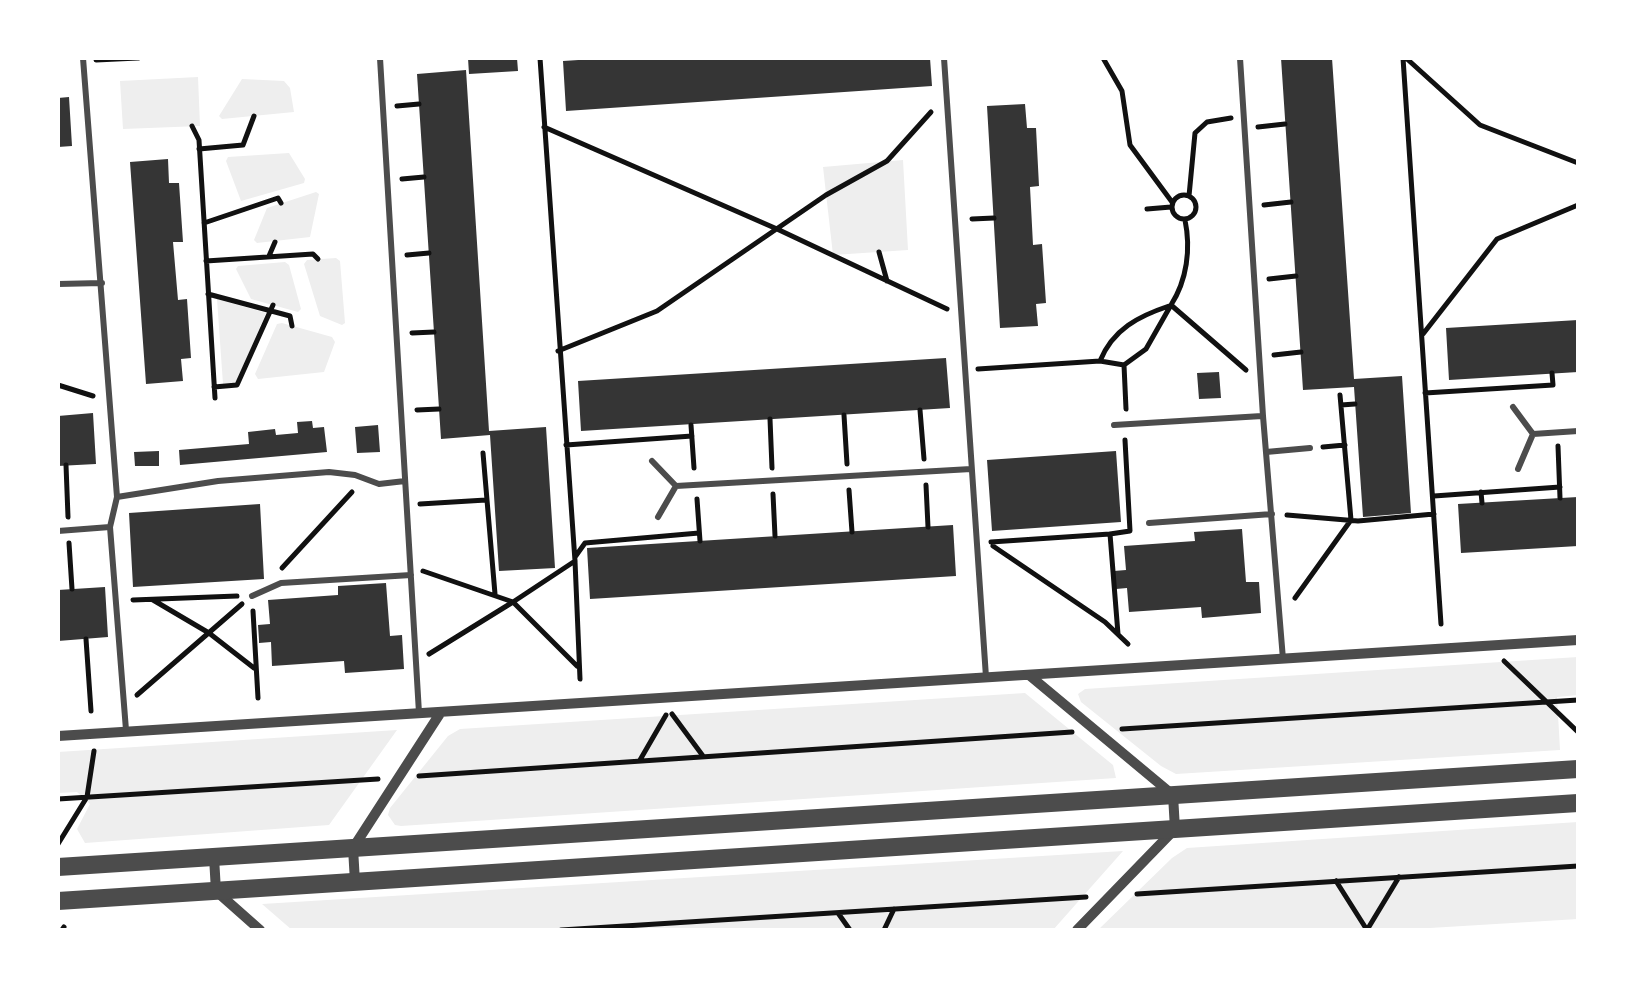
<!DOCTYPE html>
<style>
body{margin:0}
#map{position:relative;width:1636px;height:988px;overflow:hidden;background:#fff;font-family:"PT Serif",serif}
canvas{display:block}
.frame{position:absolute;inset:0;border:60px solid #fff;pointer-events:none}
</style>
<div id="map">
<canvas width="1636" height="988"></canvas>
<div class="frame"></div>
</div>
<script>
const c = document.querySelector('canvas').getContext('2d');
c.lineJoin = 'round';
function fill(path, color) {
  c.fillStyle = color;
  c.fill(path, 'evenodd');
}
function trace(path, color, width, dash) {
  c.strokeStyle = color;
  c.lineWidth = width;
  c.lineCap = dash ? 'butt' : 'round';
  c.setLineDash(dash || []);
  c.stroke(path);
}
fill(new Path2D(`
 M198 77 200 126 123 129 120 81Z
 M242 79 284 81 290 88 294 112 222 119 219 116Z
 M289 153 305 179 304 183 241 201 226 161 228 157Z
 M903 160 908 250 833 255 823 167Z
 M316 192 319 194 310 237 257 243 254 240 267 208Z
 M336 258 340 261 345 323 342 325 320 316 304 264 307 260Z
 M285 262 289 265 301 309 298 312 251 299 236 269 238 266Z
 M217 299 266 313 236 383 223 384Z
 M282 323 332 337 335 342 324 372 258 379 255 374 277 324Z
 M1578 657V695L1557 697 1560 750 1176 774 1161 766 1081 702 1078 694 1085 689Z
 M1025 693 1113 765 1116 778 401 826 395 825 388 815 390 808 448 736 460 729Z
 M397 730 329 825 85 843 77 829 90 804 77 792 58 793V752Z
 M1578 822V919L1397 930H1098L1172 858 1187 848Z
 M1123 851 1053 930H292L262 904Z`), '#eee');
fill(new Path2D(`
 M468 58H517L518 71 469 74Z
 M609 58H930L932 86 566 111 563 61Z
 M1281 58H1332L1354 379 1402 376 1411 513 1363 517 1354 387 1303 390Z
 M466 70 489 431 546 427 555 568 499 571 490 435 441 439 417 74Z
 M69 97 72 146 58 147V98Z
 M1025 104 1027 128H1036L1039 186 1030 187 1033 245 1042 244 1046 303 1036 304 1038 326 1000 328 987 106Z
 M168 159 169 183H179L183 242H173L178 300 187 299 191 358 181 359 183 381 146 384 130 162Z
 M1578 320V372L1449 380 1446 328Z
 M946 358 950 408 581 431 578 381Z
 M1219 372 1221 398 1199 399 1197 373Z
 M93 413 96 464 58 466V416Z
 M312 421 313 428 324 427 327 452 180 465 179 450 249 444 248 432 275 429 276 435 298 433 297 422Z
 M378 425 380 452 357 453 355 427Z
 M159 451V466H135L134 452Z
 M1116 451 1121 522 992 531 987 460Z
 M1578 497V546L1461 553 1458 504Z
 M260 504 264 579 133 587 129 513Z
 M953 525 956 576 590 599 587 548Z
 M1242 529 1246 582H1259L1261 613 1202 618 1201 607 1129 612 1127 588 1116 589 1114 571 1126 570 1124 546 1195 541 1194 532Z
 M386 583 390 636 402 635 404 669 345 673 344 661 272 666 271 642 259 643V640L258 625 270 624 268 600 338 595V586Z
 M105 587 108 637 58 641V590Z`), '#353535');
trace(new Path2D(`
 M540 58 575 561 580 679
 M1103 58 1122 91 1130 145 1172 202
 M1403 58 1441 624
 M1406 58 1480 125 1578 163
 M96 60 138 58
 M397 106 419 104
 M192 126 199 140 215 398
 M544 127 777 229 947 309
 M1258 127 1285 124
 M199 149 243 145 254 116
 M402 179 424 177
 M1172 207a12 12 0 1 1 24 0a12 12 0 1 1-24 0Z
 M1189 196 1195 133 1207 122 1231 118
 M1264 205 1291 202
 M1147 209 1171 207
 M972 219 994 218
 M1185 220C1191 249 1187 280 1171 305L1246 370
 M204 223 278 198 281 203
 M879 252 887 281
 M407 255 429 253
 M269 256 275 242
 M206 261 313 254 318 259
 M1269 279 1296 276
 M208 294 290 316 292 326
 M412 333 434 332
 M1423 334 1497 239 1578 205
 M558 351 657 311 826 195 887 161 931 112
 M1274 355 1301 352
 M1100 361C1113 329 1139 316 1169 306
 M978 369 1100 361 1124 365
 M58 385 93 396
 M214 387 237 385 273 305
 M1425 393 1553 385 1552 373
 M1341 405 1355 404
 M1126 409 1124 365 1146 349 1171 305
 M417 410 439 409
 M920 410 924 459
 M844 415 847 464
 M770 419 772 468
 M691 425 694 468
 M566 445 692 436
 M1558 446 1560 498
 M1323 447 1345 445
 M483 453 495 594
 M66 465 68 517
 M926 485 928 527
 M849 490 852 532
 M1481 492 1482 503
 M773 494 775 536
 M1434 496 1560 487
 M697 499 700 541
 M420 504 486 500
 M1287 515 1358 521 1434 514
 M1110 534 1130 531 1125 440
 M991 542 1110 534 1118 634
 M69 543 72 589
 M993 546 1105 622 1128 644
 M575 557 585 543 699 533
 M575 561 513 602 577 666
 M282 568 352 492
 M423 571 513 602 429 654
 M1295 598 1351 520 1340 395
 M133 600 237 596
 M153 600 209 633 254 668
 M253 611 258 698
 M86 639 91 711
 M1504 661 1578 732
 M137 695 242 604
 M672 714 703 756
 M1122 729 1578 700
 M640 760 666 715
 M419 776 1072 732
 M58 799 378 779
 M58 844 87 797 94 751
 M1336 881 1367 930 1399 877
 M1137 894 1578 866
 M838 913 850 930
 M62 930 64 927
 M561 930 1086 897
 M884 930 894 909`), '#111', 5);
trace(new Path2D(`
 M83 58 117 497 110 527 126 730
 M380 58 419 713
 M944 58 986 677
 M1240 58 1263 416 1283 659
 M58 284 102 283
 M1513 407 1533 434
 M1114 425 1262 416
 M1533 434 1578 431
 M1266 452 1310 448
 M652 461 676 486 971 469
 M1518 469 1533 434
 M117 497 218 481 329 472 355 475 379 484 405 481
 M658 517 676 486
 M1149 523 1272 514
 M58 531 110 527
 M252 596 281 583 411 575`), '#4c4c4c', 6);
trace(new Path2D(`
 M1029 675 1173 795 1175 829 1077 930
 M58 736 1578 640
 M214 857 216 891 260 930
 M355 882 353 848 441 712`), '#4c4c4c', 10);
trace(new Path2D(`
 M58 867 1578 769
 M58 901 1578 803`), '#4c4c4c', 18);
</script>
